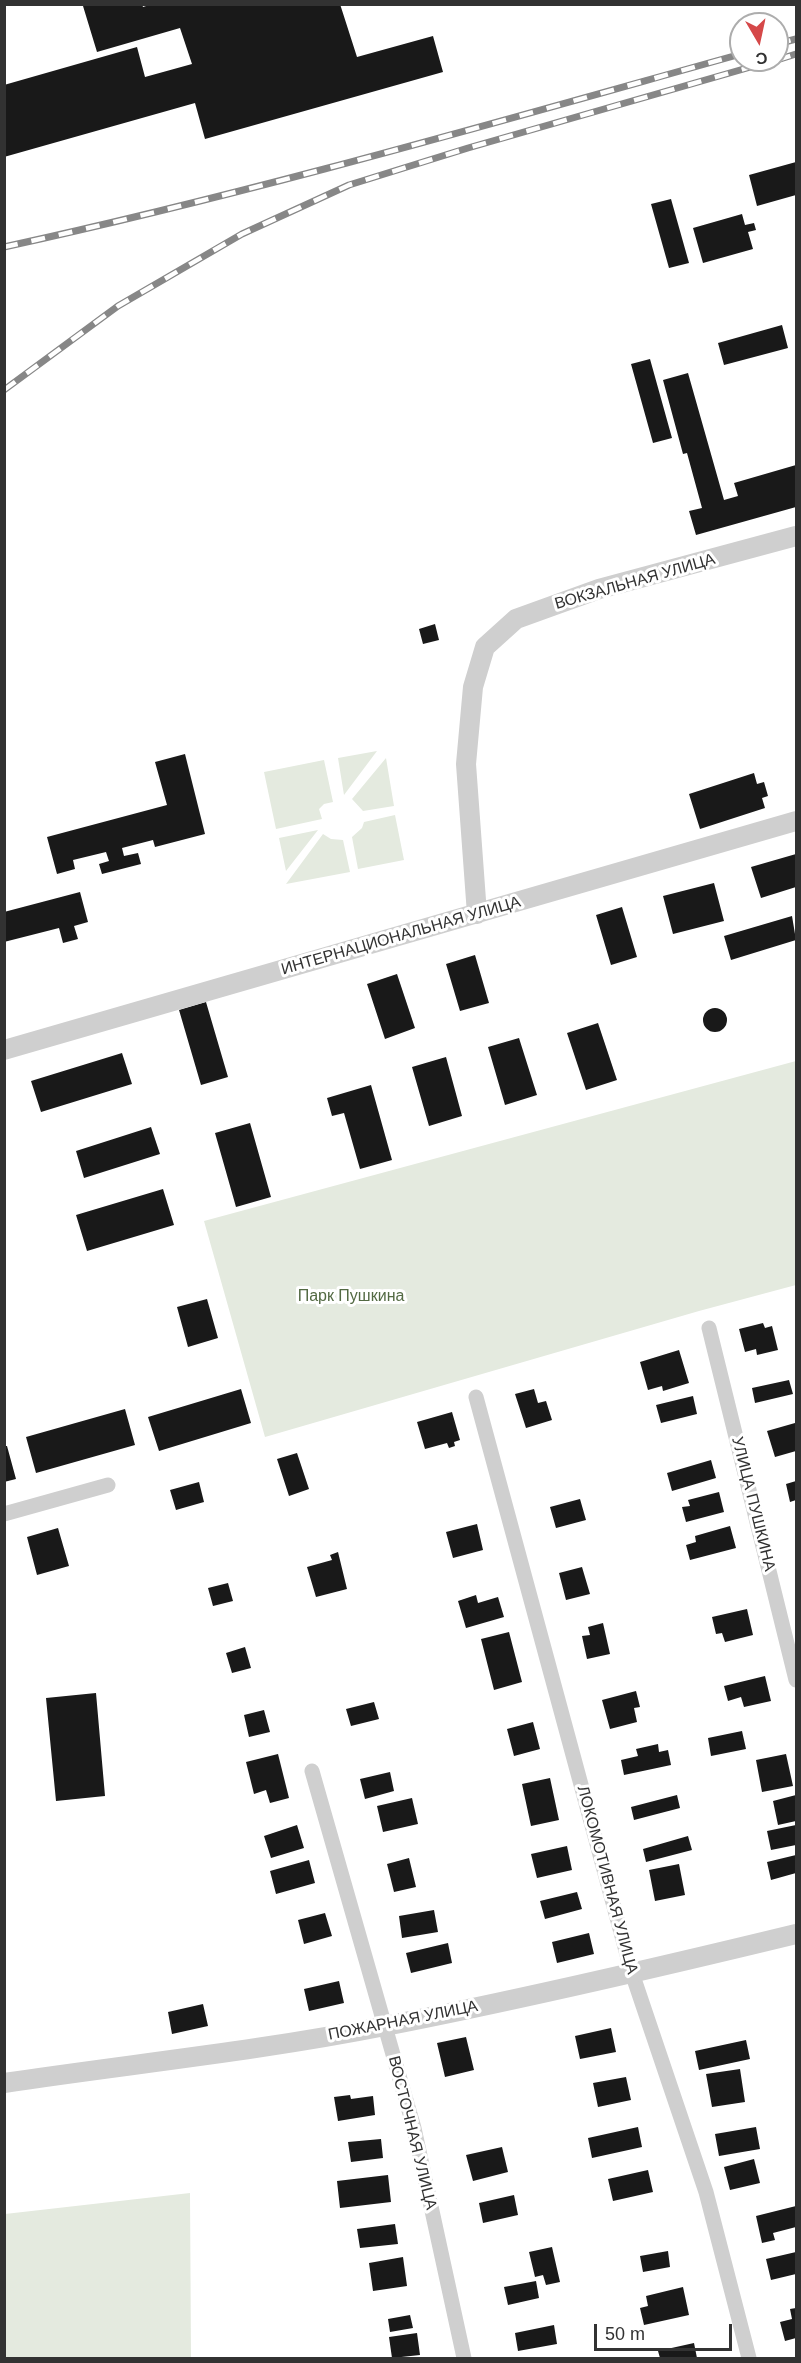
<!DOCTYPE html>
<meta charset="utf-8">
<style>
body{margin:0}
#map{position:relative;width:801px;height:2363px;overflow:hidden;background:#fff;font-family:Arial,sans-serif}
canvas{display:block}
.frame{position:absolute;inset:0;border:6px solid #323232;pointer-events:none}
.north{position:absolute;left:729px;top:12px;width:60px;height:60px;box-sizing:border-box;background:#fff;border:2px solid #adadad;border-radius:50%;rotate:171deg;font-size:16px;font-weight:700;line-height:24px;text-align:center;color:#323232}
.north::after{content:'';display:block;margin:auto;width:21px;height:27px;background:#d54849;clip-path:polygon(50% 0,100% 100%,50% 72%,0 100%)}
.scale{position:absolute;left:594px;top:2324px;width:138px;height:27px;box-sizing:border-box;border:3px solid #323232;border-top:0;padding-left:8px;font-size:18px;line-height:21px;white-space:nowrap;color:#323232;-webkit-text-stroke:4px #fff;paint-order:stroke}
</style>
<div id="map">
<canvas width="801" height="2363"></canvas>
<div class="frame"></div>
<div class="north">С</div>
<div class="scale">50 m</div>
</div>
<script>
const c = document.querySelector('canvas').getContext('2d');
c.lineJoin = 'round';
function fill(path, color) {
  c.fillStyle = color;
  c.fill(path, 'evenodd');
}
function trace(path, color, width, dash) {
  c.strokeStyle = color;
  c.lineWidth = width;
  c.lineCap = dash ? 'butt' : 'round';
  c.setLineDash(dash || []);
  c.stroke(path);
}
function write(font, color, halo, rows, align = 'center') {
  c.font = font + ' Arial,sans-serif';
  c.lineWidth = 6;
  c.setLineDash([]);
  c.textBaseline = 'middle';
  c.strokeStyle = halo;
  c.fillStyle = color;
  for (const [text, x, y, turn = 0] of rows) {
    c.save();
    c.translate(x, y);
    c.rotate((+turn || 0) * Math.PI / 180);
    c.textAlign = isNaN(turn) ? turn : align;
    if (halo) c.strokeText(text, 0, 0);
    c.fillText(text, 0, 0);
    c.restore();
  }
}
fill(new Path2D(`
 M377 751 344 795 338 758Z
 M386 758 394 806 363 811 352 799Z
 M324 760 333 802 324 804 319 809 322 819 276 829 264 772Z
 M395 815 404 860 358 869 352 837 362 828 364 822Z
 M318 830 286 871 279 838Z
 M323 834 331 839 343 840 350 872 286 884Z
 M796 1061V1285L699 1311 265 1437 204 1221Z
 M190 2193 191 2358H5V2214Z`), '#e4eadf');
fill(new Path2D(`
 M89 4H142L143 7 152 4H340L357 57 433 36 443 72 205 139 195 103 4 157V85L137 47 145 77 192 64 180 28 97 52 83 6Z
 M796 162V195L757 206 749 175Z
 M671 199 689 263 669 268 651 204Z
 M742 214 745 225 754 223 756 230 748 232 753 249 703 263 693 228Z
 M782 325 788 348 724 365 718 343Z
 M650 359 672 438 653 443 631 364Z
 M688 373 724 500 738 496 734 483 796 465V507L696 535 689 511 702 508 687 453 683 454 663 380Z
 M435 624 439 640 423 644 419 629Z
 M185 754 205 834 155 847 153 840 122 848 124 856 138 853 141 864 102 874 99 864 109 861 106 852 73 860 75 869 57 874 47 837 167 805 155 762Z
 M754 773 757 784 764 782 768 796 762 798 765 808 700 829 689 794Z
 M796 854V887L761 898 751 867Z
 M714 883 724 921 673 934 663 896Z
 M80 892 88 922 74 926 78 939 63 943 59 928 4 942V912Z
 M622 907 637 957 611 965 596 915Z
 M792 916 796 940 731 960 724 936Z
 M475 955 489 1003 460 1011 446 964Z
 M397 974 415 1028 385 1039 367 984Z
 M206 1002 228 1077 201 1085 179 1010Z
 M703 1020a12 12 0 1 1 24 0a12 12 0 1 1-24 0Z
 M598 1023 617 1080 586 1090 567 1033Z
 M519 1038 537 1095 505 1105 488 1047Z
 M122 1053 132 1084 41 1112 31 1081Z
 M446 1057 462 1116 429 1126 412 1067Z
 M371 1085 392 1160 360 1169 344 1113 332 1116 327 1098Z
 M250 1123 271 1197 236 1207 215 1133Z
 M151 1127 160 1154 84 1178 76 1151Z
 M163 1189 174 1225 87 1251 76 1215Z
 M207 1299 218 1338 188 1347 177 1307Z
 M763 1323 765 1328 772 1326 778 1350 757 1355 756 1349 745 1352 739 1329Z
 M679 1350 689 1383 663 1391 662 1386 648 1390 640 1362Z
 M789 1380 793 1394 755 1403 752 1388Z
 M241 1389 251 1423 159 1451 148 1417Z
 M534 1389 538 1403 546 1401 552 1420 526 1428 515 1394Z
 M693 1396 697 1414 661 1423 656 1405Z
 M125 1409 135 1445 36 1473 26 1437Z
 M452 1412 460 1440 454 1442 455 1446 449 1448 447 1443 425 1449 417 1422Z
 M795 1423 796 1451 775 1457 767 1431Z
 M4 1446H7L16 1479 4 1482Z
 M297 1453 309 1489 289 1496 277 1459Z
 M711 1460 716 1478 672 1491 667 1473Z
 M796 1481V1500L790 1502 786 1484Z
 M199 1482 204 1502 176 1510 170 1490Z
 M719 1492 724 1512 686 1522 682 1507 690 1506 688 1500Z
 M580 1499 586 1520 556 1528 550 1507Z
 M477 1524 483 1550 453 1558 446 1532Z
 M730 1526 736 1548 690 1560 686 1545 696 1542 695 1536Z
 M58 1528 69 1566 37 1575 27 1537Z
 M338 1552 347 1589 316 1597 307 1567 332 1560 330 1555Z
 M582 1567 590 1594 566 1600 559 1573Z
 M228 1583 233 1601 213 1606 208 1588Z
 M476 1595 478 1603 498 1597 504 1617 466 1628 458 1601Z
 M747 1609 753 1635 725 1642 722 1633 716 1634 712 1617Z
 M603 1623 610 1654 587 1659 582 1636 590 1635 588 1627Z
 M509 1632 522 1682 494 1690 481 1639Z
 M245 1647 251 1668 232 1673 226 1653Z
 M765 1676 771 1701 744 1707 741 1697 728 1701 724 1686Z
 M636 1691 640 1707 634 1708 637 1722 610 1729 602 1700Z
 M96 1693 105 1796 56 1801 46 1698Z
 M374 1702 379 1719 351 1726 346 1709Z
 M264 1710 270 1732 249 1737 244 1715Z
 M533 1722 540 1749 514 1756 507 1729Z
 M742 1731 746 1749 711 1756 708 1738Z
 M658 1744 659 1752 668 1750 671 1765 624 1775 621 1760 638 1756 636 1749Z
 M278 1754 289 1798 270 1803 266 1790 254 1794 246 1762Z
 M786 1754 793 1786 762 1792 756 1760Z
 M390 1772 394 1791 365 1799 360 1779Z
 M550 1778 559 1820 531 1826 522 1784Z
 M677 1795 680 1808 634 1820 631 1807Z
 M796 1795V1821L778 1825 773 1801Z
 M412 1798 418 1824 383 1832 377 1806Z
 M297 1825 304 1848 271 1858 264 1836Z
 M796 1825V1845L771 1850 767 1831Z
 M688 1836 692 1850 646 1862 643 1849Z
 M567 1846 572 1870 537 1878 531 1854Z
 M796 1855V1873L771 1880 767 1862Z
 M409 1858 416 1887 394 1892 387 1864Z
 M309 1860 315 1883 276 1894 270 1871Z
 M679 1864 685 1895 655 1901 649 1870Z
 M577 1892 582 1909 545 1919 540 1901Z
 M434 1910 438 1932 402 1938 399 1916Z
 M325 1913 332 1936 304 1944 298 1920Z
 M589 1933 594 1954 557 1963 552 1942Z
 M448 1943 452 1963 411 1973 406 1953Z
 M339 1981 344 2003 309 2011 304 1989Z
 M203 2004 208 2026 172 2034 168 2012Z
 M611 2028 616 2052 580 2059 575 2036Z
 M466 2037 474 2070 445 2077 437 2043Z
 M746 2040 750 2059 699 2070 695 2051Z
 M740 2069 745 2102 712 2107 706 2074Z
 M626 2077 631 2100 598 2107 593 2083Z
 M350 2095 351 2099 373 2096 375 2115 338 2121 334 2097Z
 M638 2127 642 2147 592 2158 588 2138Z
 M756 2127 760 2149 719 2156 715 2134Z
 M381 2139 383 2158 351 2162 348 2142Z
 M502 2147 508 2172 473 2181 466 2155Z
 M754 2159 760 2183 730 2190 724 2167Z
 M648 2170 653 2192 613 2201 608 2179Z
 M388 2175 391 2202 340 2208 337 2181Z
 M514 2195 518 2215 483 2223 479 2203Z
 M796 2206V2227L773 2233 775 2240 762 2243 756 2216Z
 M395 2224 398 2244 360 2248 357 2229Z
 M552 2247 560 2282 546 2285 543 2275 535 2277 529 2252Z
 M668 2251 670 2267 643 2272 640 2256Z
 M796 2252V2274L771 2280 766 2259Z
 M403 2257 407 2286 373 2291 369 2263Z
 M536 2281 539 2298 508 2305 504 2287Z
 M683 2287 689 2315 644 2325 640 2308 648 2306 646 2296Z
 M796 2308V2338L785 2341 780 2322 792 2319 790 2309Z
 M410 2315 413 2328 390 2332 388 2319Z
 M554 2325 557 2344 518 2351 515 2333Z
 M417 2333 420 2355 392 2358 389 2337Z
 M694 2343 697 2358H660L658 2351Z`), '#191919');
trace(new Path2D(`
 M709 1328 796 1680
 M476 1397 632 1973 706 2192 749 2358
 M4 1514 108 1485
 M312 1771 414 2128 464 2358`), '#cfcfcf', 15);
trace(new Path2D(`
 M477 914 466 764 473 687 485 647 516 619 599 589 796 536
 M4 1050 796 821
 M4 2083C131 2064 259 2051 385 2026 523 1999 660 1967 796 1934`), '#cfcfcf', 20);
const rail = new Path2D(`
 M777 44 796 39
 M777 60 796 54
 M4 247C252 193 497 122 741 54
 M4 390 118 306 242 234 349 185 468 148 775 60`);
trace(rail, '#878787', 7);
trace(rail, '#fff', 4.5, [14]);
write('16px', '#323232', '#fff', [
 ["ВОКЗАЛЬНАЯ УЛИЦА",635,582,-16],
 ["ИНТЕРНАЦИОНАЛЬНАЯ УЛИЦА",401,936,-16],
 ["УЛИЦА ПУШКИНА",753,1504,76],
 ["ЛОКОМОТИВНАЯ УЛИЦА",607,1880,75],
 ["ПОЖАРНАЯ УЛИЦА",403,2021,-11],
 ["ВОСТОЧНАЯ УЛИЦА",412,2133,76]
]);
write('16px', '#536a43', '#fff', [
 ["Парк Пушкина",351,1297]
]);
</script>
